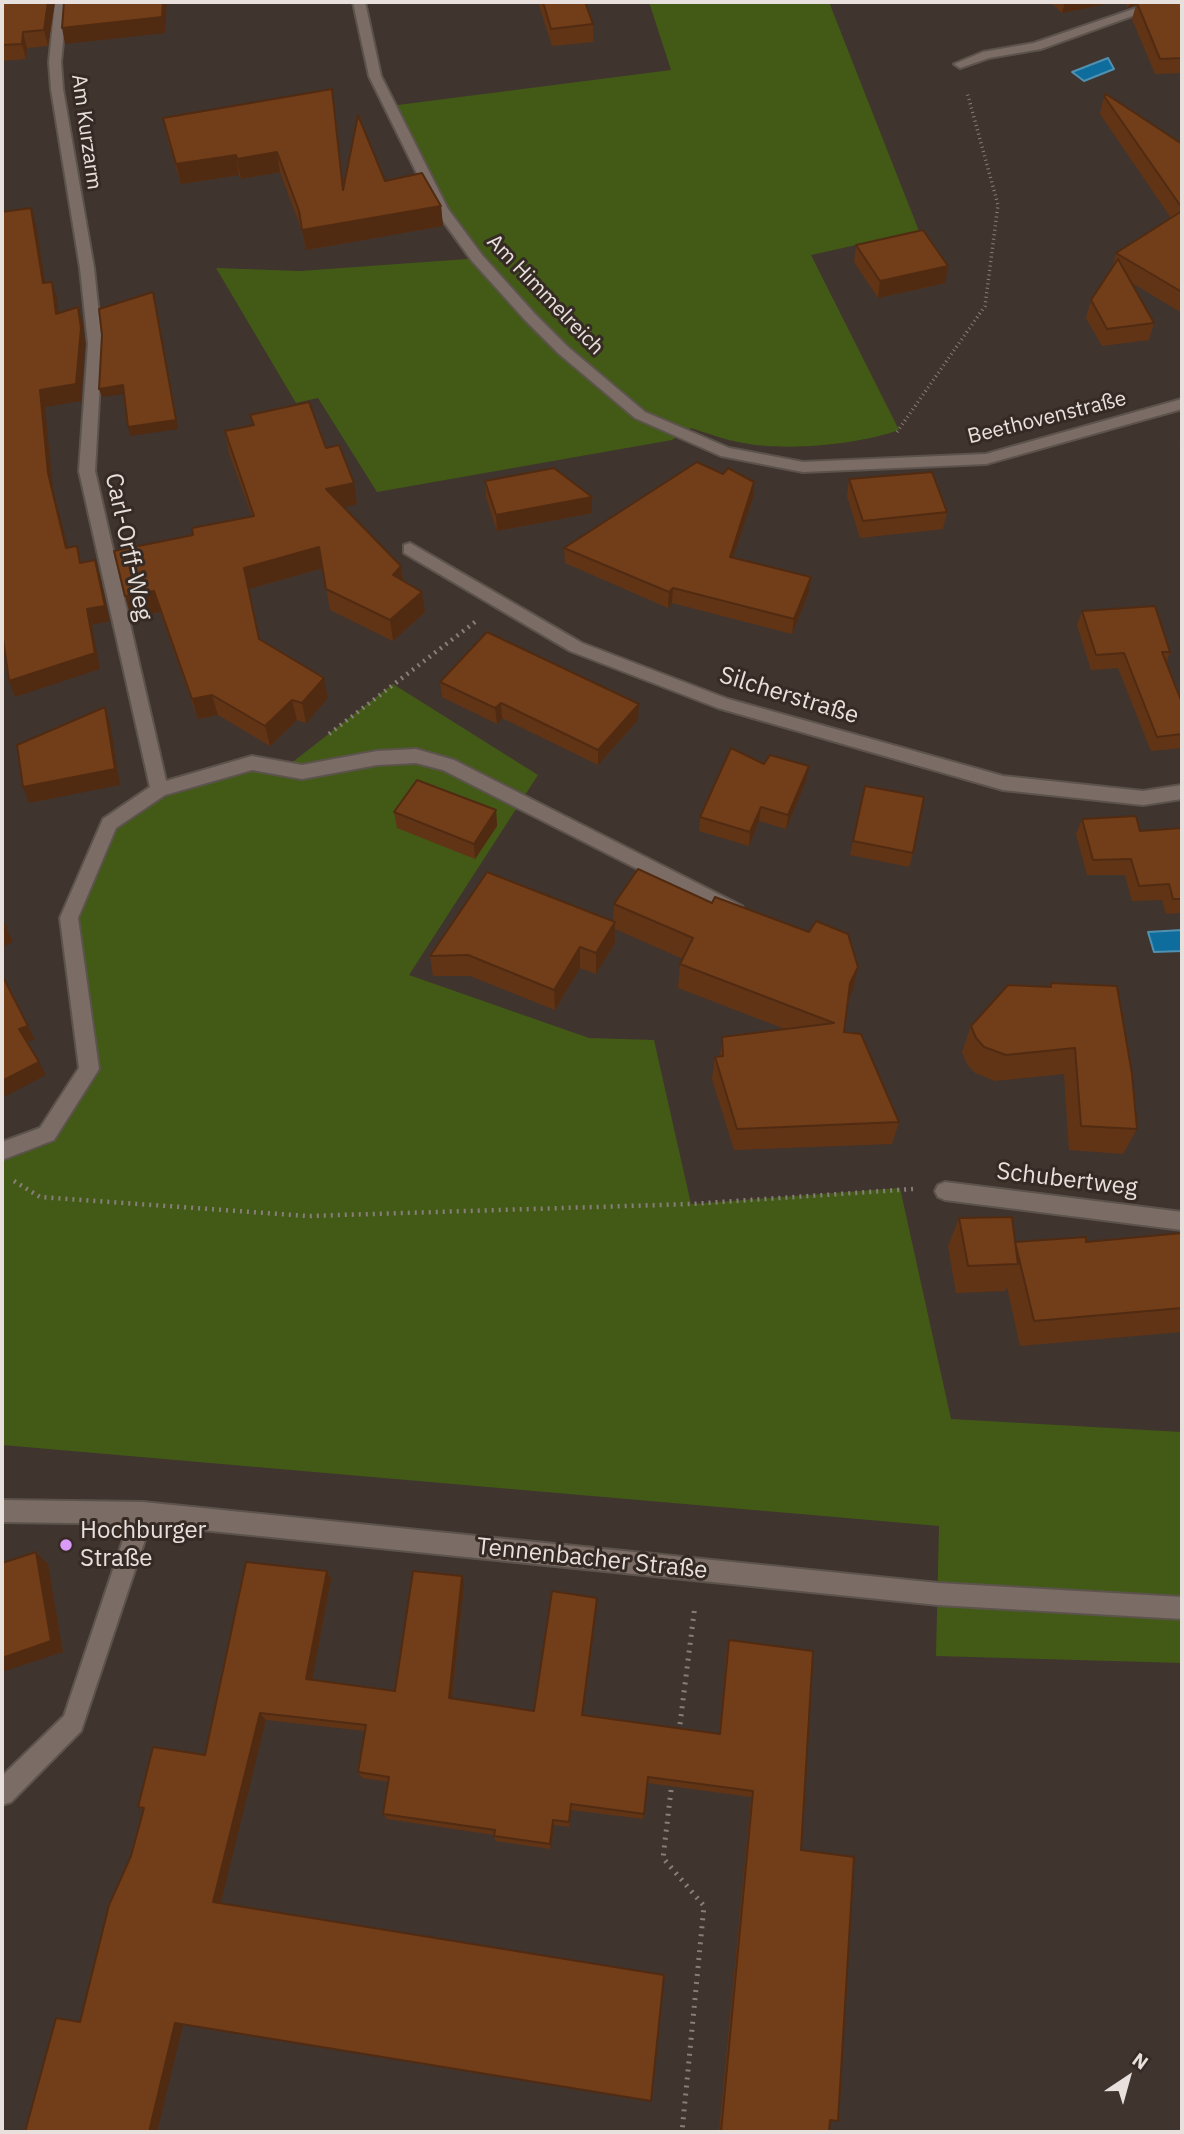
<!DOCTYPE html>
<meta charset="utf-8">
<style>
body{margin:0}
#map{position:relative;width:1184px;height:2134px;overflow:hidden;background:#40342e;font-family:"IBM Plex Sans",sans-serif}
canvas{display:block}
.frame{position:absolute;inset:0;border:4px solid #e8e0dc;pointer-events:none}
.north{position:absolute;left:1093px;top:2043px;width:70px;height:70px;-webkit-text-stroke:5px #362a24;paint-order:stroke;rotate:36deg;font-size:19px;font-weight:700;line-height:28px;text-align:center;color:#e8e0dc}
.north::after{content:'';display:block;margin:auto;width:24px;height:32px;background:#e8e0dc;clip-path:polygon(50% 0,100% 100%,50% 72%,0 100%)}
</style>
<div id="map">
<canvas width="1184" height="2134"></canvas>
<div class="frame"></div>
<div class="north">N</div>
</div>
<script>
const c = document.querySelector('canvas').getContext('2d');
c.lineJoin = 'round';
function fill(path, color) {
  c.fillStyle = color;
  c.fill(path, 'evenodd');
}
function trace(path, color, width, dash) {
  c.strokeStyle = color;
  c.lineWidth = width;
  c.lineCap = dash ? 'butt' : 'round';
  c.setLineDash(dash || []);
  c.stroke(path);
}
function write(font, color, halo, rows, align = 'center') {
  c.font = font + ' "IBM Plex Sans",sans-serif';
  c.lineWidth = 6;
  c.setLineDash([]);
  c.textBaseline = 'middle';
  c.strokeStyle = halo;
  c.fillStyle = color;
  for (const [text, x, y, turn = 0] of rows) {
    c.save();
    c.translate(x, y);
    c.rotate((+turn || 0) * Math.PI / 180);
    c.textAlign = isNaN(turn) ? turn : align;
    if (halo) c.strokeText(text, 0, 0);
    c.fillText(text, 0, 0);
    c.restore();
  }
}
fill(new Path2D(`
 M649 2H829L919 231 811 255 899 430C856 445 783 452 738 442 722 439 707 433 691 428L672 440 377 492 318 398 296 403 216 268 300 271 481 258 445 209 390 106 671 70Z
 M393 684 538 775 409 975 589 1038 654 1040 691 1204 900 1188 951 1419 1182 1432V1663L936 1656 939 1526 2 1445V1157L49 1139 92 1072 72 917 111 825 164 793 251 765 281 771Z`), '#425a16');
const water = new Path2D(`
 M1108 58 1114 69 1084 81 1072 72Z
 M1182 930V951L1154 952 1148 932Z`);
fill(water, '#0f6d9d');
trace(water, '#5090b0', 2);
const minor = new Path2D(`
 M55 2H67L61 62 63 89 94 268 102 344 95 471 166 781 252 756 302 765 377 751 416 749 454 760 742 906 745 911 742 916H730L443 770 416 763 377 765 302 779 252 770 165 795 116 828 78 918 99 1069 54 1140 2 1160V1142L40 1128 79 1068 60 918 103 819 150 787 79 471 88 344 80 268 51 89 49 62Z
 M353 2H365L381 76 448 209 482 255 535 314 568 347 645 412 729 448 803 462 986 454 1182 399V409L986 464 803 472 721 456 635 418 558 353 525 320 472 261 435 210 369 76Z
 M1154 2H1171L1041 49 989 58 960 68 954 64 983 52 1034 43Z
 M410 543 582 643 728 699 1003 776 1143 791 1182 785V799L1143 805 1003 790 718 708 570 651 404 553V545Z
 M945 1182 1182 1212V1230L945 1200 938 1197 935 1191 938 1185Z
 M143 1502 151 1505 154 1513 81 1731 11 1802 2 1805V1776L64 1716 132 1513 135 1505Z`);
const tertiary = new Path2D(`
 M2 1500 143 1502 938 1583 1182 1597V1619L938 1605 143 1524 2 1522Z`);
trace(minor, '#5d534d', 4);
trace(tertiary, '#5d534d', 4);
trace(new Path2D(`
 M897 432 985 306 998 205 967 92`), '#887e79', 3.5, [1, 3.5]);
trace(new Path2D(`
 M329 734 475 622
 M14 1181 40 1197 308 1216 691 1204 913 1189`), '#887e79', 4.5, [2, 5]);
trace(new Path2D(`
 M679 1732 695 1605
 M672 1782 663 1858 704 1906 682 2132`), '#887e79', 5, [2, 6]);
fill(minor, '#7b6d66');
fill(tertiary, '#7b6d66');
fill(new Path2D(`
 M2 2H55L48 46 27 48 26 59 2 61Z
 M538 2H585L593 24V42L552 46Z
 M1051 2H1116L1062 13Z
 M1125 2H1182V73L1155 74 1132 19 1136 5 1128 8Z
 M332 89 343 189 385 181 441 206 443 226 306 250 302 231 280 172 241 179 239 175 181 184 167 138 163 118Z
 M1104 96 1182 144V313L1132 283 1154 323 1149 340 1102 346 1086 318 1091 300 1112 269 1116 253 1171 218 1100 114Z
 M856 245 948 266 945 283 878 298 854 262Z
 M250 415 326 448 357 504 344 507 401 566 403 581 425 612 393 641 330 610 323 568 249 589 259 639 328 698 306 723 297 720 270 746 218 715 198 719 160 612 131 617 193 535 252 516 229 453 225 431 253 425Z
 M1182 435V447L1179 444Z
 M723 474 753 498 733 557 809 592 792 634 672 603 668 608 565 563 564 548Z
 M849 479 947 512 943 529 860 538 847 496Z
 M485 481 592 513 497 531 486 497Z
 M1082 611 1170 652 1166 663 1182 703V748L1151 751 1118 668 1091 670 1077 625Z
 M440 682 638 720 598 765 502 718 497 724 442 697Z
 M764 764 806 781 786 829 759 821 749 846 699 831 700 817Z
 M865 786 913 853 909 867 850 855Z
 M496 810 497 826 475 859 397 828 394 812Z
 M1082 819 1140 831 1182 828V913L1166 914 1162 900 1132 901 1125 875H1087L1076 834Z
 M712 903 858 967 853 990 848 999 844 1032 899 1122 892 1144 734 1150 712 1079 715 1057 720 1056 722 1037 785 1029 678 988 680 964 683 959 615 929V943L596 974 580 968 555 1010 470 976H433L430 956 613 921 614 904Z
 M1051 983 1137 1129 1123 1154 1069 1150 1064 1074 995 1081 975 1073 967 1064 962 1052 971 1026 1049 987Z
 M959 1218 1015 1242H1086L1182 1233V1332L1020 1346 1007 1287 1005 1291 956 1293 948 1246Z
 M327 1571 331 1579 312 1680 395 1691 464 1585 452 1699 534 1711 597 1606 583 1715 719 1734 727 1647 729 1640 801 1850 838 2121 830 2120 829 2132H719L751 1797 647 1783 643 1819 571 1810 569 1827 554 1825 551 1849 495 1841 494 1835 387 1819 383 1814 389 1782 362 1778 358 1772 365 1731 266 1720 183 2025 80 2022 144 1810 138 1807 205 1755Z`), '#623416');
fill(new Path2D(`
 M48 2H55L48 46 44 30Z
 M163 2H167L165 33 65 44 62 28Z
 M1065 2H1116L1062 13Z
 M1130 2H1147L1137 3 1136 5 1128 8Z
 M23 32 27 48 26 59 22 44Z
 M277 152 280 172 241 179 237 159Z
 M236 155 239 175 181 184 176 164Z
 M441 206 443 226 306 250 302 230Z
 M31 208 36 225 48 300 43 283Z
 M948 266 945 283 878 298 880 281Z
 M52 282 57 298 61 330 56 314Z
 M153 292 178 429 130 436 128 427Z
 M78 307 83 323 85 344 81 401 45 407 53 489 72 564 66 548 48 473 40 390Z
 M123 385 125 394 102 397 99 389Z
 M754 482 753 498 728 572 730 557Z
 M354 483 357 504 330 511 326 489Z
 M592 497V513L497 531 496 515Z
 M319 547 323 568 249 589 244 568Z
 M95 560 100 576 110 621 92 625 100 669 15 697 9 681 87 609Z
 M401 566 404 587 393 575Z
 M811 577 809 592 792 634 794 619Z
 M673 588 672 603 668 608 669 592Z
 M154 591 160 612 131 617 125 596Z
 M422 592 425 612 393 641 390 620Z
 M324 678 328 698 306 723 302 703Z
 M212 695 218 715 198 719 192 699Z
 M292 700 297 720 270 746 265 726Z
 M501 703 502 718 497 724 495 708Z
 M639 704 638 720 598 765V750Z
 M105 707 110 723 120 785 29 803 23 787Z
 M809 766 806 781 786 829 788 815Z
 M761 807 759 821 749 846 750 832Z
 M496 810 497 826 475 859 474 844Z
 M615 922V943L596 974V953Z
 M6 928 13 942 2 947V930Z
 M580 947V968L555 1010 554 990Z
 M858 967 853 990 845 1006 850 983Z
 M2 975 35 1040 26 1042 19 1029Z
 M39 1062 46 1075 2 1098V1081Z
 M36 1552 48 1564 63 1652 2 1672V1658Z
 M327 1571 331 1579 311 1686 306 1679Z
 M462 1576 464 1585 451 1705 449 1698Z
 M597 1598V1606L582 1722V1715Z
 M260 1713 266 1720 220 1906 213 1902Z
 M553 1820 554 1825 551 1849 550 1844Z
 M175 2023 183 2025 157 2132H149Z`), '#502b12');
const building = new Path2D(`
 M2 2H48L44 30 23 32 22 44 2 45Z
 M64 2H163L162 17 62 28Z
 M543 2H585L593 24 551 29Z
 M1141 2H1182V58L1160 59 1137 3Z
 M332 89 343 190 358 115 385 181 422 173 441 206 302 230 299 211 277 152 237 159 236 155 176 164 163 118Z
 M1106 94 1182 144V208L1104 96Z
 M31 208 43 283 52 282 56 314 78 307 81 328 76 384 40 390 48 473 66 548 77 546 80 563 95 560 105 606 87 609 95 653 9 681 2 631V212Z
 M1182 211V292L1116 253Z
 M923 230 948 266 880 281 856 245Z
 M1118 259 1154 323 1107 329 1091 300Z
 M153 292 176 420 128 427 123 385 99 389 102 335 99 309Z
 M309 402 326 448 339 445 354 483 326 489 401 566 393 575 422 592 390 620 326 589 319 547 244 568 259 639 324 678 302 703 292 700 265 726 212 695 192 699 154 591 125 596 114 551 193 535 192 528 254 516 225 431 254 425 250 415Z
 M697 462 723 474 728 468 754 482 730 557 811 577 794 619 673 588 669 592 564 548Z
 M554 468 592 497 496 515 485 481Z
 M932 472 947 512 863 521 849 479Z
 M1155 606 1170 652H1162L1182 703V734L1157 737 1124 653 1096 655 1082 611Z
 M487 632 639 704 598 750 501 703 495 708 440 682Z
 M105 707 115 769 23 787 17 745Z
 M731 748 764 764 770 755 809 766 788 815 761 807 750 832 700 817Z
 M417 780 496 810 474 844 394 812Z
 M865 786 924 797 913 853 853 841Z
 M1136 816 1140 831 1182 828V899H1173L1169 884 1139 886 1131 859 1093 860 1082 819Z
 M638 869 712 903 715 897 809 932 816 921 848 934 858 967 850 983 844 1032 861 1034 899 1122 737 1129 715 1057 723 1056 722 1037 834 1023 680 964 693 938 614 904Z
 M487 872 615 922 596 953 580 947 554 990 468 955 430 956Z
 M2 920 6 928 2 930Z
 M2 975 28 1026 19 1029 39 1062 2 1081Z
 M1051 983 1117 986 1132 1074 1137 1129 1081 1126 1075 1048 1006 1055 984 1047 976 1038 971 1026 1008 985 1051 987Z
 M1012 1217 1018 1264 968 1266 959 1218Z
 M1182 1233V1308L1034 1321 1015 1242 1086 1237V1242Z
 M36 1552 51 1641 2 1658V1563Z
 M246 1562 327 1571 306 1679 395 1691 413 1571 462 1576 449 1698 534 1711 552 1591 597 1598 582 1715 720 1734 729 1640 813 1651 801 1850 854 1857 838 2121 830 2120 829 2132H721L753 1791 648 1777 644 1814 571 1804 569 1822 553 1820 550 1844 494 1836 495 1830 383 1814 389 1777 358 1772 366 1725 260 1713 213 1902 664 1975 651 2101 175 2023 149 2132H25L56 2018 80 2022 109 1905 131 1856 144 1808 138 1807 153 1747 205 1755Z`);
fill(building, '#723d19');
trace(building, '#502b12', 2);
for (const [x, y, r, color] of [
 [66,1545,7,"#d99af8"]
]) {
  const dot = new Path2D();
  dot.arc(x, y, r, 0, 2 * Math.PI);
  c.fillStyle = color;
  c.fill(dot);
  trace(dot, '#362a24', 2.5);
}
write('21px', '#e8e0dc', '#362a24', [
 ["Am Kurzarm",86,132,82],
 ["Am Himmelreich",545,295,46],
 ["Beethovenstraße",1047,418,-14]
]);
write('24px', '#e8e0dc', '#362a24', [
 ["Carl-Orff-Weg",128,547,78],
 ["Silcherstraße",789,696,17],
 ["Schubertweg",1067,1180,7],
 ["Tennenbacher Straße",592,1559,6]
]);
write('24px', '#e8e0dc', '#362a24', [
 ["Hochburger",80,1531],
 ["Straße",80,1559]
], 'left');
</script>
